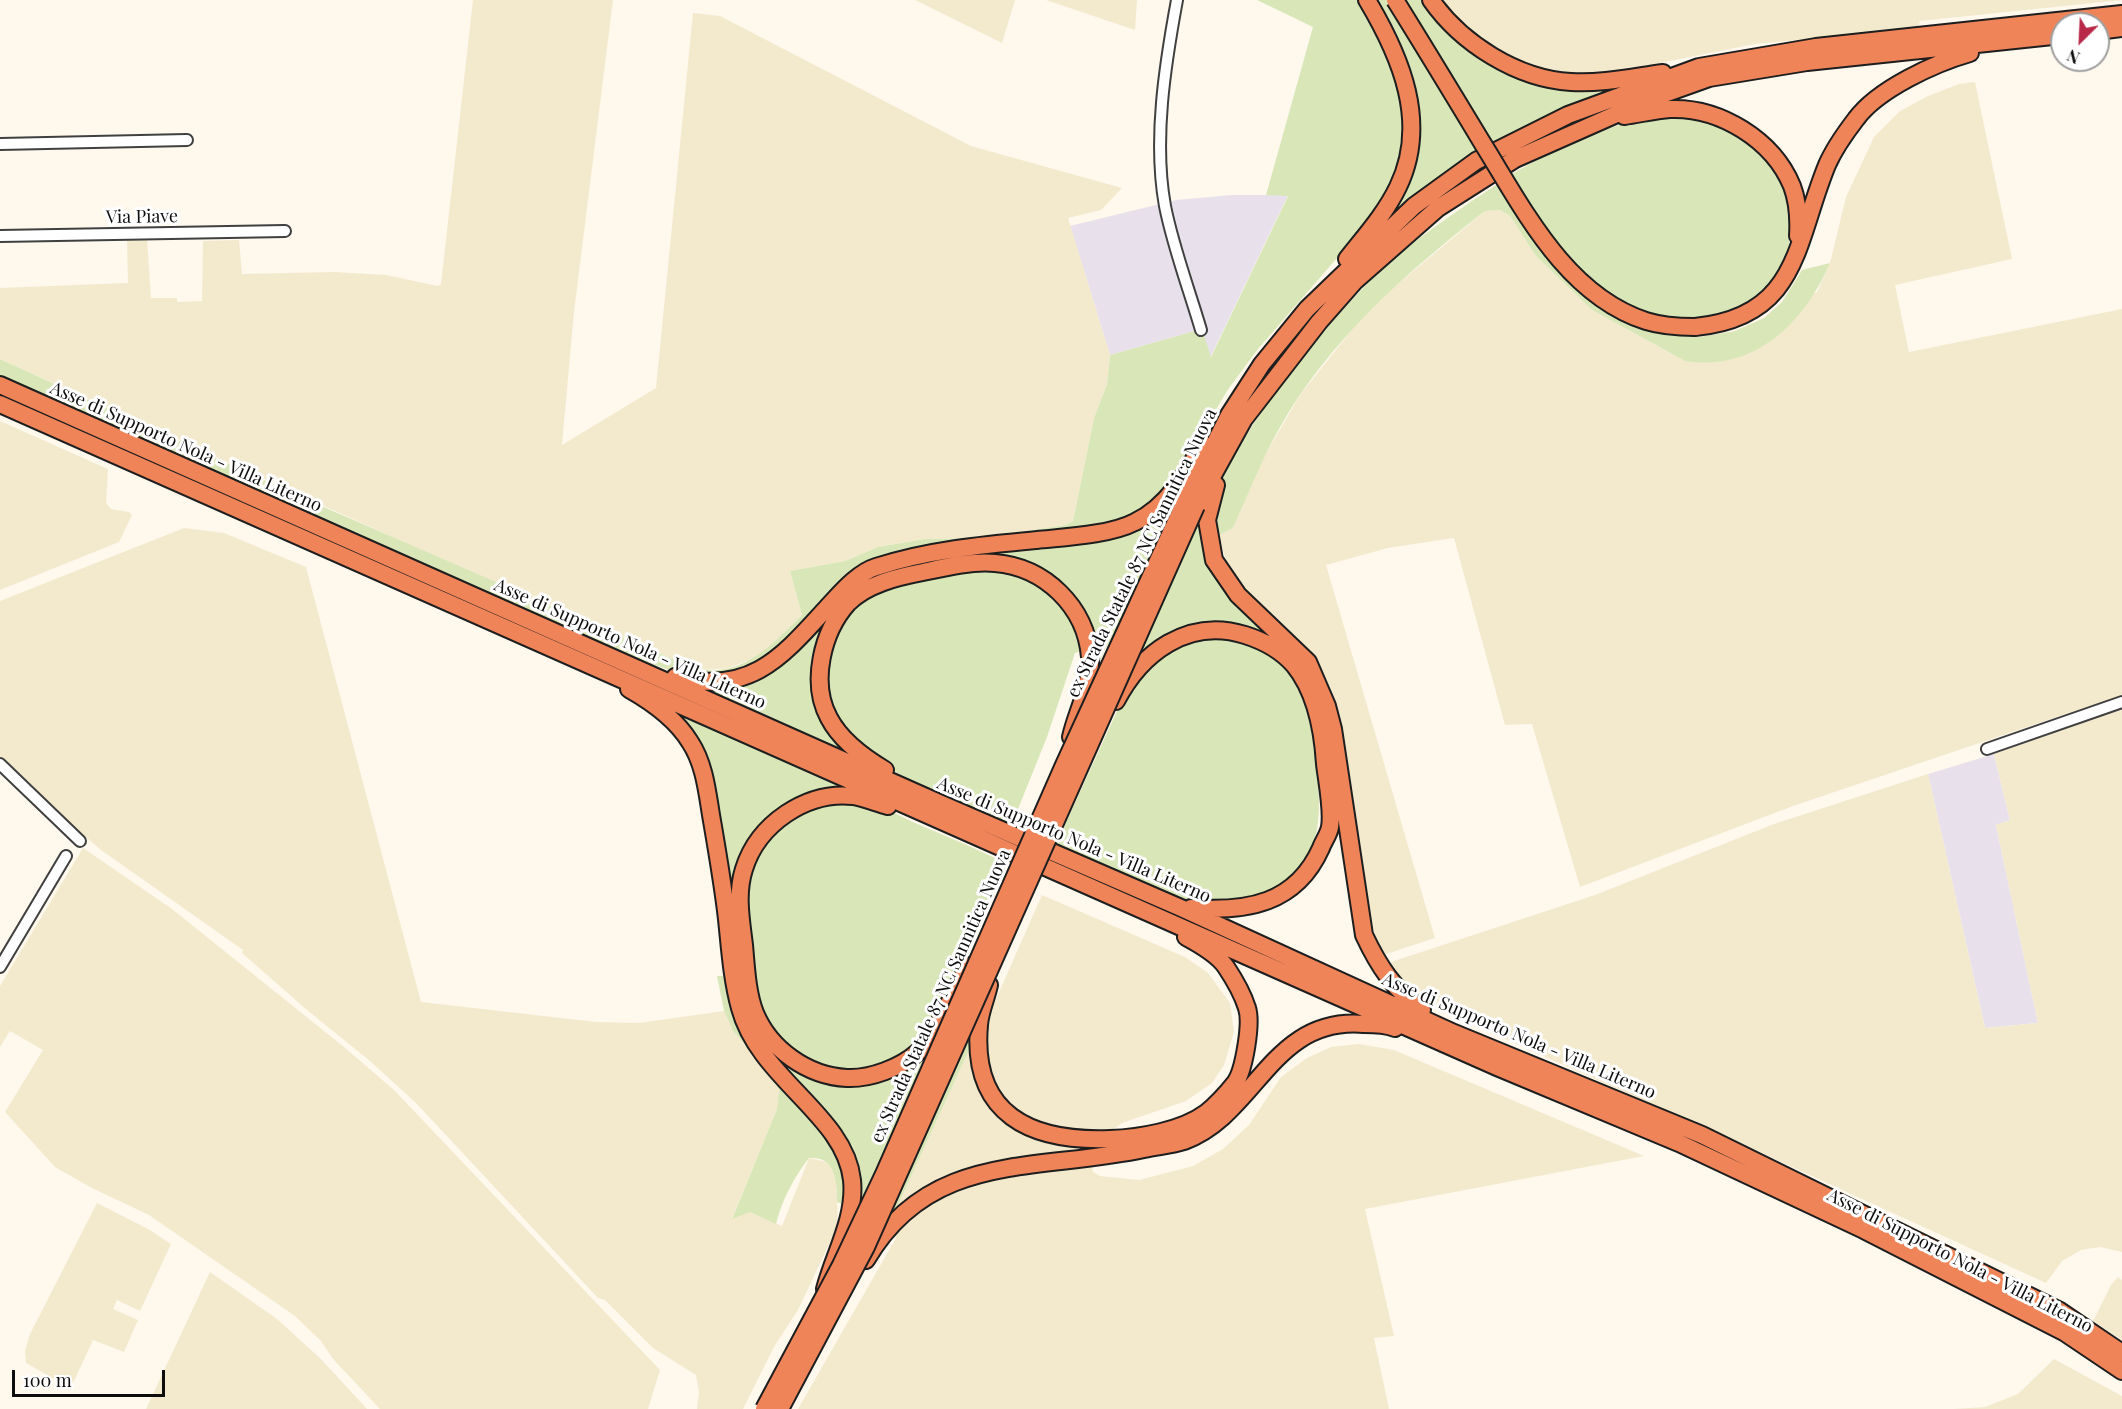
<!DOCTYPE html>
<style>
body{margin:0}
#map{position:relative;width:2122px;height:1409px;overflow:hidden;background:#fef8ed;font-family:"Playfair Display",serif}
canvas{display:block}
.north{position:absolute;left:2050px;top:12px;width:60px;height:60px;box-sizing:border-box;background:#fff;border:2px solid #9e9e9e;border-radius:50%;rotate:204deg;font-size:16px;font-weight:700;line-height:24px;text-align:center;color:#0d0d0d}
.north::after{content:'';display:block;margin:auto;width:21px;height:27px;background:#b82948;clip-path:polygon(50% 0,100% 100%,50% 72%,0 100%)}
.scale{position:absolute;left:12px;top:1370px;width:153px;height:27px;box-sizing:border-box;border:3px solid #0d0d0d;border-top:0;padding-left:8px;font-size:18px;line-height:21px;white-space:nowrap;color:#0d0d0d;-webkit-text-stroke:4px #fff;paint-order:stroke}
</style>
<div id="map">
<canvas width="2122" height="1409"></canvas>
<div class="north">N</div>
<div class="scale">100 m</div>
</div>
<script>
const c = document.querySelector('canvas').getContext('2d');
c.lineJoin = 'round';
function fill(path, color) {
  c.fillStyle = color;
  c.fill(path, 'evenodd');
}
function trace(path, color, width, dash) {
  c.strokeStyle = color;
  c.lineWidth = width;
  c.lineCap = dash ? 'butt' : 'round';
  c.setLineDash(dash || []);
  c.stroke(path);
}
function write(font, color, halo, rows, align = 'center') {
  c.font = font + ' "Playfair Display",serif';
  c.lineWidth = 6;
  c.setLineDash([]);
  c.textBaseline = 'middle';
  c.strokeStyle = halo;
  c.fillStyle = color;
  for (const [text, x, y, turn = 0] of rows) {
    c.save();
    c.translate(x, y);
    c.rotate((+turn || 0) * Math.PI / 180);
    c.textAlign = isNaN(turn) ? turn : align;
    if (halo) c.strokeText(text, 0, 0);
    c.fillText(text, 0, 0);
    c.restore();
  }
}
fill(new Path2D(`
 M1232 195H1288L1210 358 1202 329 1110 355 1070 226 1176 200Z
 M1994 754 2010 820 1996 825 2038 1023 1985 1028 1928 774Z`), '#e8e1eb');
fill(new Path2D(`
 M473 0H613L574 312 562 445 656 388 693 13 720 16 971 146 1122 188 1101 210 1068 218 1110 355 1107 384 1094 418 1073 521 1065 525 983 538 924 539 878 547 845 561 790 571 802 615 760 656 728 668 706 670 675 660 461 568 0 359V288L128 283 127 240 147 239 151 298H177V302L202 301 203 241 239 240 242 274 334 272 386 275 438 286 441 284Z
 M915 0H1015L1002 43Z
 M1046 0H1137L1135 30Z
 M1442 0H2122L1920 21 1918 28 1755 44 1610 73H1575L1543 68 1515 58 1488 44 1460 21Z
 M1975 82 2012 259 1895 285 1909 352 2122 309V698L2086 707 1793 806 1580 887 1532 724 1505 725 1454 538 1388 548 1326 565 1435 938 1380 956 1365 895 1346 758 1337 707 1330 687 1316 658 1243 588 1226 561 1219 535 1233 528 1258 467 1300 395 1354 327 1393 288 1485 211 1500 210 1510 216 1535 255 1592 310 1685 361 1817 292 1830 263 1846 197 1874 137 1900 111 1928 96 1959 84Z
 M0 421 108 469 106 503 111 509 129 512 132 515 119 542 0 590Z
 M184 528 224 533 306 567 421 1002 596 1022 639 1023 724 1011 733 1031 766 1069 779 1090 777 1109 732 1218 750 1212 782 1226 809 1158 826 1162 834 1170 836 1176 838 1225 798 1310 774 1347 743 1409H697L699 1392 696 1375 653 1348 605 1300 598 1298 416 1103 370 1061 307 1010 242 953 243 950 101 850 30 789 0 757V601Z
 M2122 710V1252L2100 1247 2081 1250 2062 1261 2046 1283 1733 1140 1489 1032 1413 993 1385 964 1595 895 1774 824 1928 774 1985 1028 2038 1023 1996 825 2010 820 1994 754 2072 724Z
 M83 848 172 909 344 1047 394 1090 660 1370 648 1409H380L333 1359 321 1341 295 1316 149 1215 92 1188 55 1167 5 1112 43 1050 10 1031 0 1047V986Z
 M1042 895 1185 957 1208 973 1230 1003 1234 1032 1224 1065 1212 1083 1186 1101 1122 1123 1106 1135 1090 1153 1093 1172 1100 1176 1139 1180 1193 1166 1223 1149 1249 1125 1281 1077 1307 1058 1331 1047 1359 1044 1394 1050 1644 1156 1365 1209 1394 1336 1374 1338 1389 1409H798L896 1238 893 1216 969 1050 996 999Z
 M97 1203 148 1229 171 1244 140 1311 117 1300 113 1309 138 1320 124 1352 93 1340 74 1381 65 1385 26 1363 25 1351 30 1334Z
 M210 1272 277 1319 321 1359 367 1409H146Z
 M2118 1277 2122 1280V1340L2093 1321 2111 1285Z
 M2054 1359 2122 1396V1409H1954L1985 1407 2018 1394Z`), '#f3eace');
fill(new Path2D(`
 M1257 0H1359L1395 70 1403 98 1405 122 1403 148 1397 176 1377 212 1258 349 1229 388 1180 469 1164 492 1154 500 1162 509 1169 504 1200 518C1203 540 1206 561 1218 580 1244 620 1292 639 1312 684L1300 688C1309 714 1313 737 1316 764 1323 818 1322 870 1265 896 1244 906 1221 908 1199 903 1153 893 1099 863 1056 844L1124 696 1128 697 1144 666 1106 647 1094 675 1093 647 1075 653 1047 737 1012 824C965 804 904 784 865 751 858 745 848 737 842 729 812 685 824 617 873 591 895 581 920 578 944 574L940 563C909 568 880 573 854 592 804 630 802 710 849 751L847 754 701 688C797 690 803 614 872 576 893 565 916 562 939 559L936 548C905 552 871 560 847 580 803 615 775 683 709 678 678 676 646 661 617 651L0 377V359L310 501 675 660C685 663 697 669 707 670 748 673 775 641 802 615L790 571 845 561 878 547 924 539 983 538 1065 525 1073 521 1094 418 1107 384 1110 355 1202 329 1211 357 1288 196 1266 195 1313 27Z
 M1370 0H1424L1479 54 1616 87 1523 128 1387 221 1416 120Z
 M1673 114C1689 118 1712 119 1726 127 1750 140 1779 164 1788 191 1791 197 1790 207 1791 213 1796 276 1750 319 1688 319 1680 319 1669 320 1661 318 1635 311 1611 297 1590 280 1556 252 1534 211 1510 175 1562 146 1613 120 1673 114Z
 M1499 183 1561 266 1663 333 1700 337 1735 331 1764 318 1782 302 1802 270 1830 263C1804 323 1755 372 1685 361L1592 310 1535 255 1510 216 1500 210 1485 211C1407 272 1328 341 1279 429 1261 461 1248 495 1233 528L1219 535C1218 528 1215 520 1214 513 1210 460 1347 298 1389 263 1424 233 1461 208 1499 183Z
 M681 716 848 789 846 792C776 793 735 841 735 910 735 932 740 954 742 975L753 974C750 946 742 916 745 888 753 829 812 789 869 803 885 807 900 816 915 823 946 836 977 849 1007 864L940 1011 934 1009 922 1037 960 1053 969 1033V1050L893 1216 855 1209 837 1202C837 1181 836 1156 809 1158 794 1177 782 1200 776 1224L750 1212 732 1219 777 1109 779 1090 766 1069 733 1031 724 1011 717 976 738 975 713 790C705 763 696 742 679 719Z`), '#d9e7b8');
const minor = new Path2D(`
 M1177 0C1165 65 1153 140 1165 206 1173 247 1189 289 1201 330
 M0 144 187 140
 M0 236 285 231
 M1987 749 2122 702
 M0 764 80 841
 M0 967 66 856`);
const highway = new Path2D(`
 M1431 0C1461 43 1517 79 1571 82 1601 84 1633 77 1663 73
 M2098 31 2122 28
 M1624 116C1639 114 1655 110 1670 109 1720 107 1773 140 1792 186 1798 202 1799 220 1798 236
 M1347 259C1365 236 1385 214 1398 187 1429 123 1401 57 1367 0
 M1695 327C1799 317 1795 243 1827 165 1834 149 1846 132 1856 119 1878 89 1935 63 1970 53
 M0 385 937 802 1181 908 1454 1033 1702 1135 2060 1311 2122 1353
 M0 404 1497 1067 1679 1143 1864 1230 2064 1332 2122 1371
 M1216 485 1207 520 1214 560 1238 595 1308 662 1327 706 1333 729 1364 935C1378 965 1394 990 1422 1010
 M1184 504 1229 415 1262 364 1307 309 1414 206 1476 161 1568 115 1699 67 1816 47 2122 14
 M1196 506 1244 419 1319 322 1355 281 1438 208 1515 159 1653 98 1709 78 1807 62 2062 35
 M675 677C754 697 785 653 834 600 845 588 860 572 876 567 928 550 983 545 1037 540 1066 537 1110 535 1135 522 1167 507 1186 474 1203 444
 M629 689C652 702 676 719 690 742 704 763 707 790 711 815 717 850 723 884 727 919 730 948 732 979 740 1008 759 1079 845 1115 852 1180 856 1218 834 1254 825 1289
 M1116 701C1141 653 1188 617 1245 635 1264 641 1281 650 1294 665 1316 692 1323 731 1325 764 1327 781 1333 811 1330 827 1329 834 1323 842 1321 848 1296 904 1247 912 1191 908
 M885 770C863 757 841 741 829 718 810 683 822 632 848 603 867 584 897 577 923 572 946 567 971 561 995 563 1045 567 1086 607 1090 657 1092 686 1077 710 1071 737
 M888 806C877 803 864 798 853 796 806 791 758 824 744 869 736 894 741 920 744 945 746 967 747 993 755 1013 770 1049 807 1076 847 1078 870 1079 900 1068 918 1052 942 1028 951 993 969 966
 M989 985C986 999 980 1011 979 1025 971 1115 1031 1142 1110 1139 1139 1138 1182 1131 1206 1113 1216 1105 1227 1093 1235 1083 1244 1071 1252 1023 1247 1008 1243 995 1234 979 1226 967 1218 955 1199 944 1186 937
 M866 1260C930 1150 1037 1172 1144 1149 1157 1146 1172 1145 1184 1141 1257 1114 1271 1016 1364 1024 1375 1024 1385 1024 1395 1028`);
trace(minor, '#404040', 14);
trace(highway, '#1e1e1e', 20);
trace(minor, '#fff', 10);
trace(highway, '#f08459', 16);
const highwayBridge = new Path2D(`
 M1395 0C1425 48 1454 96 1483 144 1524 210 1566 295 1646 321 1662 326 1679 327 1695 327
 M764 1409 841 1265 884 1174 1064 765 1184 504
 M780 1409 866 1247 1196 506`);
trace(highwayBridge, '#1e1e1e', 20, []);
trace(highwayBridge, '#f08459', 16);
write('18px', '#0d0d0d', '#fff', [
 ["Via Piave",142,217,-1],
 ["Asse di Supporto Nola - Villa Literno",186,447,24],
 ["ex Strada Statale 87 NC Sannitica Nuova",1142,553,-64],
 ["Asse di Supporto Nola - Villa Literno",630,644,24],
 ["Asse di Supporto Nola - Villa Literno",1074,840,23],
 ["ex Strada Statale 87 NC Sannitica Nuova",941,996,-66],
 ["Asse di Supporto Nola - Villa Literno",1519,1036,23],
 ["Asse di Supporto Nola - Villa Literno",1960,1261,27]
]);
</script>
